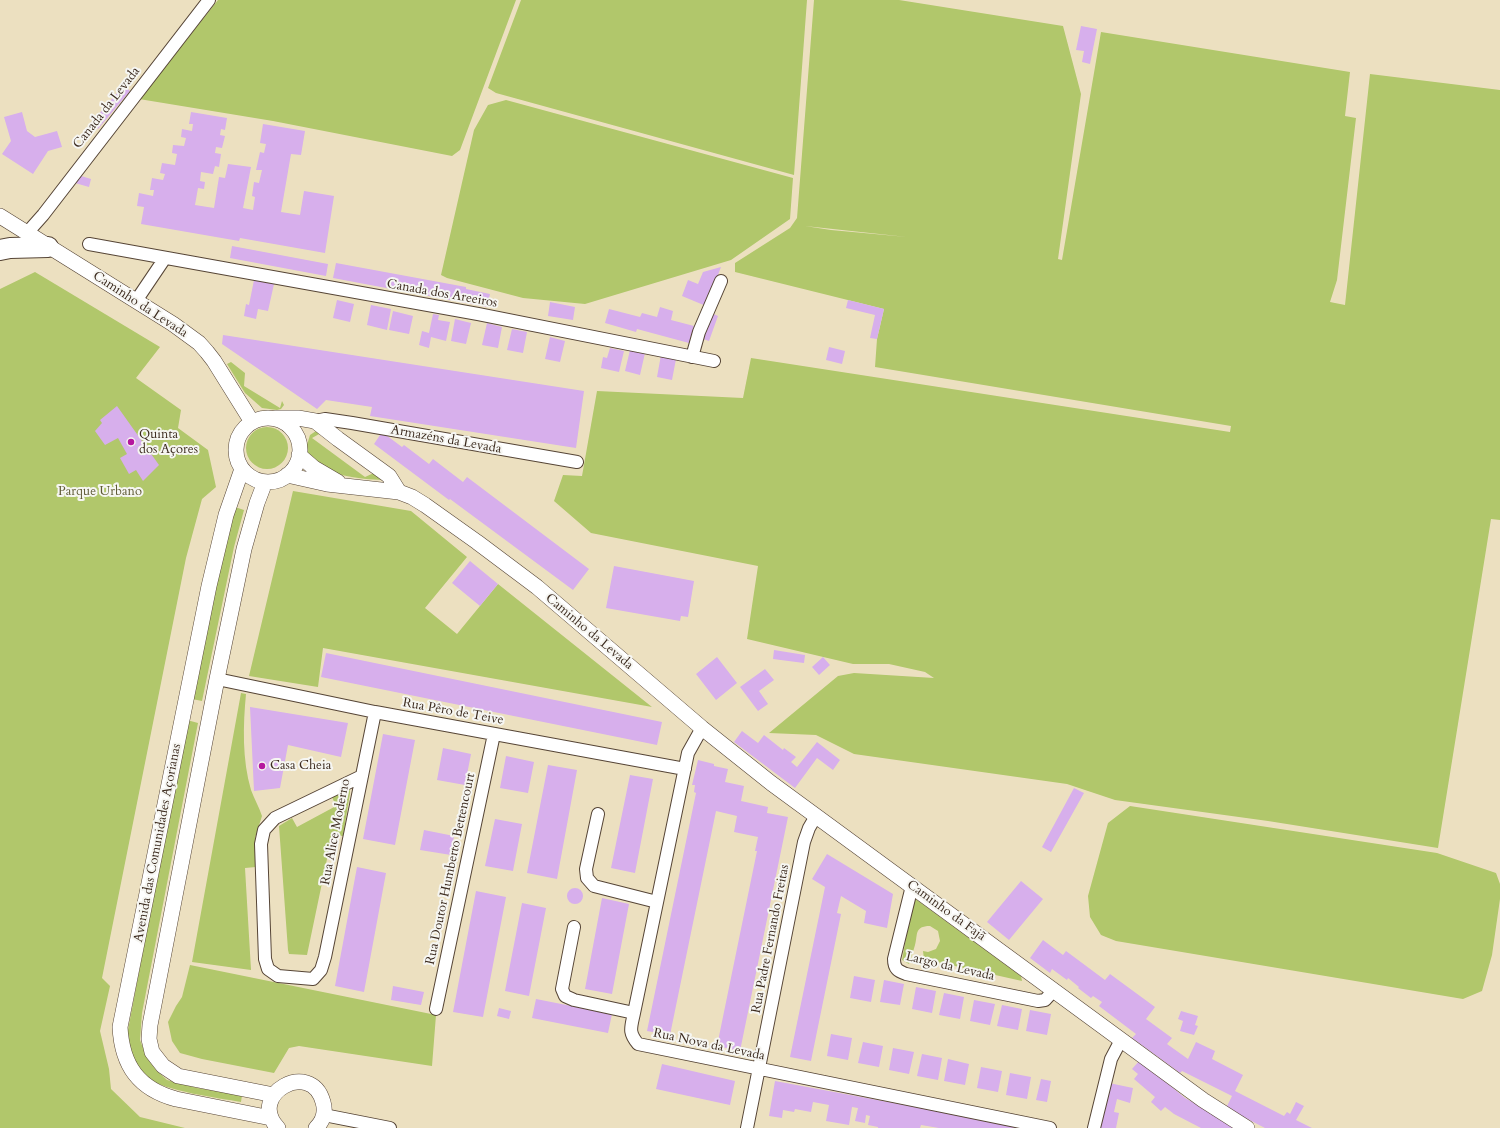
<!DOCTYPE html>
<meta charset="utf-8">
<style>
body{margin:0}
canvas{display:block;background:#ece0c0}
</style>
<canvas width="1500" height="1128"></canvas>
<script>
const c = document.querySelector('canvas').getContext('2d');
c.lineJoin = 'round';
function fill(path, color) {
  c.fillStyle = color;
  c.fill(path, 'evenodd');
}
function trace(path, color, width, dash) {
  c.strokeStyle = color;
  c.lineWidth = width;
  c.lineCap = dash ? 'butt' : 'round';
  c.setLineDash(dash || []);
  c.stroke(path);
}
function write(font, color, halo, rows, align = 'center') {
  c.font = font + ' Cardo,serif';
  c.lineWidth = 4;
  c.setLineDash([]);
  c.textBaseline = 'middle';
  c.strokeStyle = halo;
  c.fillStyle = color;
  for (const [text, x, y, turn = 0] of rows) {
    c.save();
    c.translate(x, y);
    c.rotate((+turn || 0) * Math.PI / 180);
    c.textAlign = isNaN(turn) ? turn : align;
    if (halo) c.strokeText(text, 0, 0);
    c.fillText(text, 0, 0);
    c.restore();
  }
}
fill(new Path2D(`
 M218 0H516L460 150 452 156 273 121 139 99Z
 M521 0H807L794 175 496 93 488 88Z
 M814 0H899L1063 26 1081 94 1058 259 1062 260 1101 32 1350 72 1345 116 1356 118 1337 280 1330 302 1345 305 1370 74 1500 90V520L1491 519 1438 848 1268 821 1115 800 1067 784 854 754 816 735 769 733 838 676 854 673 934 678 925 672 889 664H853L747 639 758 566 591 533 554 501 563 475 582 476 597 391 743 398 751 358 1230 432 1231 426 875 367 877 339 884 309 735 272V263L790 228 797 218ZM805 226 907 237 831 230Z
 M506 100 793 178 790 219 731 260 585 304 523 298 447 278 441 275 474 130 488 105Z
 M35 272 160 347 136 378 181 410 178 428 208 450 216 487 202 499 186 558 102 978 110 986 100 1031 109 1069 111 1089 140 1117 185 1128H0V289Z
 M231 362 245 373 244 386 280 408 282 401 284 405 281 409 277 410 262 408 245 393 227 364Z
 M246 448a21 21 0 1 1 42 0a21 21 0 1 1-42 0Z
 M316 431 321 433 312 438 365 477 376 472 386 480C368 480 327 476 313 462 310 459 308 452 306 448L310 435Z
 M293 491 411 511 467 557 425 608 457 634 498 584 652 707 323 648 318 687 249 676Z
 M235 507 244 510 234 547 202 701 192 699 224 546Z
 M241 693 246 694C243 725 242 760 251 790 254 798 259 807 262 816L255 838 256 867 245 868 251 970 192 962Z
 M187 720 198 723 142 1013 140 1040 147 1058 156 1070 167 1080 197 1088 242 1095 241 1102C219 1098 164 1091 148 1078 135 1067 129 1052 127 1035Z
 M347 788 350 789V793L343 836 332 835 307 955 289 954 288 950 279 826 292 818 297 827 336 806 332 797Z
 M1130 806 1437 853 1496 873 1500 884V899L1492 955 1482 991 1463 999 1116 941 1101 935 1090 917 1088 896 1108 823Z
 M913 900H917L1021 976 1022 981 924 959 923 951 928 952 936 949 940 941 938 931 930 926C914 926 918 935 915 945 913 952 911 958 909 964L902 960Z
 M190 965 436 1015 432 1066 299 1046 289 1048 274 1073 202 1059 180 1053 172 1041 168 1022 176 1006 182 997Z`), '#b1c76b');
fill(new Path2D(`
 M1081 26 1097 29 1090 64 1082 62 1084 51 1076 50Z
 M124 85 130 91 98 129 91 123Z
 M22 112 27 131 35 137 57 131 62 147 48 151 33 174 2 154 11 141 4 117Z
 M191 112 227 118 225 130 221 129 220 135 225 136 222 148 216 147 215 153 221 154 219 167 215 166 213 174 201 172 200 181 205 182 204 189 198 188 195 205 214 208 219 177 225 178 228 164 251 167 243 208 253 210 255 197 252 196 254 182 259 183 262 170H256L260 152 264 153 266 144 260 143 263 124 305 131 301 155 291 154 281 212 300 215 304 191 334 196 325 253 240 238 239 241 141 224 144 207 137 206 139 193 153 196 154 190H150L152 178 163 180 165 174 160 173 162 163 175 165 177 154 172 153 173 145 184 146 186 138 181 137 182 129 192 131 193 124H189Z
 M78 175 91 179 89 187 75 183Z
 M232 246 328 264 326 276 230 258Z
 M336 263 466 287V289L490 294 487 307 333 278Z
 M721 267 706 306 682 296 688 280 698 284 703 272Z
 M254 280 274 284 268 311 258 309 256 319 244 316 246 304 249 305Z
 M337 300 354 304 350 322 333 318Z
 M848 300 884 309 877 339 870 338 875 315 846 308Z
 M550 302 575 307 573 320 548 316Z
 M371 305 391 309 387 330 367 325Z
 M660 307 673 311 671 320 694 326 689 343 637 329 636 332 605 323 609 309 640 317 642 313 657 317Z
 M393 311 413 316 409 334 389 330Z
 M709 312 718 316 709 341 700 338Z
 M433 314 439 315 438 320 450 322 446 341 431 337 429 348 419 345 422 331 429 333Z
 M455 319 471 323 466 344 451 341Z
 M487 323 502 327 498 348 482 345Z
 M512 329 527 332 523 353 507 350Z
 M223 335 584 391 576 448 370 416 372 407 326 400 317 409 222 344Z
 M550 337 565 341 560 362 545 359Z
 M829 347 845 351 842 364 826 360Z
 M610 348 624 351 619 372 601 368 603 357 607 358Z
 M630 350 645 353 640 375 625 371Z
 M661 355 676 359 672 380 657 377Z
 M117 406 159 465 143 481 136 470 129 474 120 458 127 454 118 438 105 445 95 431 102 423 100 420Z
 M382 432 402 447 404 445 429 464 433 459 463 482 467 477 589 569 573 590 450 499 449 500 374 444Z
 M470 561 498 584 480 606 452 583Z
 M614 566 694 581 688 617 681 616 680 621 606 608Z
 M774 650 805 655 804 663 773 659Z
 M326 653 662 722 657 745 321 677Z
 M717 657 737 683 716 700 696 674Z
 M823 657 830 665 819 675 812 667Z
 M765 669 774 680 759 691 768 704 758 711 740 687Z
 M250 707 348 723 341 757 288 745 280 788 254 791Z
 M742 731 758 743 764 735 783 750 784 748 796 757 791 762 797 767 817 742 840 760 833 770 817 758 795 788 734 742Z
 M383 734 415 740 395 845 363 839Z
 M443 748 471 754 465 785 437 780Z
 M506 756 534 762 528 793 500 788Z
 M698 760 714 764V766L728 769 725 782 744 786 741 801 768 807 767 813 788 817 740 1051 717 1046 757 851H755L758 837 734 832 737 816 716 811 670 1035 647 1031 696 793 694 792 695 785H692Z
 M548 765 577 770 557 879 527 873Z
 M630 775 653 779 635 873 611 868Z
 M1074 788 1084 793 1051 852 1042 847Z
 M495 819 522 824 513 871 485 866Z
 M424 830 454 836 451 855 420 850Z
 M827 854 893 894 887 928 864 923 866 911 841 896 837 913 841 914 811 1061 790 1057 825 887 812 879Z
 M357 867 386 873 364 992 335 986Z
 M1021 881 1043 899 1009 940 987 922Z
 M567 896a8 8 0 1 1 16 0a8 8 0 1 1-16 0Z
 M476 891 506 897 483 1017 453 1012Z
 M602 898 629 904 612 994 585 989Z
 M522 903 546 908 529 996 505 991Z
 M1043 940 1063 955 1066 951 1105 980 1110 974 1155 1007 1146 1019 1172 1038 1167 1044 1188 1059 1196 1042 1215 1051 1212 1059 1243 1075 1235 1091 1284 1116 1287 1112 1290 1114 1296 1102 1304 1106 1296 1120 1312 1128H1265L1226 1108 1232 1096 1182 1071 1180 1073 1132 1038 1136 1034 1099 1006 1102 1002 1093 996 1091 998 1078 988 1079 987 1068 978 1067 980 1052 969 1050 973 1030 958Z
 M854 976 875 980 871 1002 850 998Z
 M884 980 904 984 900 1005 880 1002Z
 M393 986 424 992 421 1005 391 1000Z
 M916 987 936 991 932 1013 912 1009Z
 M944 993 964 997 960 1019 939 1015Z
 M536 999 612 1014 608 1033 532 1018Z
 M974 1000 995 1004 990 1025 970 1021Z
 M1002 1005 1022 1009 1018 1030 997 1026Z
 M499 1008 511 1011 509 1019 497 1016Z
 M1030 1010 1051 1014 1047 1035 1026 1031Z
 M1181 1011 1198 1016 1195 1025 1198 1026 1194 1035 1180 1031 1183 1021 1178 1019Z
 M831 1034 852 1038 848 1060 827 1056Z
 M863 1042 883 1046 879 1067 858 1063Z
 M893 1048 914 1052 909 1074 889 1070Z
 M922 1054 942 1058 938 1080 917 1076Z
 M948 1059 969 1064 965 1085 944 1081Z
 M1140 1060 1185 1098 1240 1128H1201L1174 1114 1165 1107 1161 1111 1151 1102 1155 1097 1134 1079 1138 1074 1132 1069Z
 M662 1064 735 1081 730 1105 656 1089Z
 M981 1067 1002 1071 998 1092 977 1088Z
 M1010 1073 1031 1077 1027 1099 1006 1095Z
 M1041 1079 1051 1081 1047 1102 1036 1100Z
 M775 1081 1023 1127V1128H939L921 1125 920 1128H878V1127L868 1125 870 1116 866 1115 865 1123 855 1121 858 1108 852 1107 849 1125 826 1121 829 1105 813 1102 811 1112 795 1109 794 1112 783 1110 782 1118 769 1116Z
 M1109 1083 1133 1088 1130 1103 1117 1099 1114 1112 1119 1113 1116 1128H1099Z`), '#d7afec');
const minor = new Path2D(`
 M27 233 43 215 209 0
 M89 244 478 314 714 361
 M136 301 165 258
 M692 357 699 332 721 281
 M315 421 325 419 352 423 577 462
 M217 679 375 712 685 769
 M702 728 688 753 634 1013C631 1028 628 1032 638 1044L1050 1128
 M362 776 275 818 264 830 261 844 265 959 268 969 278 976 313 979 321 970 325 957 375 712
 M598 814 586 869 587 878 594 886 657 902
 M912 886 894 959C894 969 898 971 906 974L1038 1001 1045 1000 1054 990
 M574 927 562 989 565 996 574 1000 634 1013
 M436 1009 494 734
 M324 1115 390 1128
 M747 1128 804 842 809 828 816 816
 M1094 1128 1111 1059 1121 1040`);
const tertiary = new Path2D(`
 M0 216 173 324 199 343 207 352 214 361 252 422
 M275 418H298L315 421 338 439 389 476 399 492
 M236 450a32 32 0 1 1 64 0a32 32 0 1 1-64 0Z
 M299 455 314 468 338 482
 M242 469 226 515 209 586 120 1027C122 1066 139 1089 176 1099L271 1118
 M287 475 327 484 399 492 412 497 425 505 477 542 537 587 702 728 771 783 1203 1100 1247 1128
 M265 482 257 503 244 549 217 679 150 1025 149 1039 152 1052 163 1066 178 1076 274 1095
 M278 1128C246 1095 311 1058 323 1102 326 1112 323 1121 316 1128`);
const trunk = new Path2D(`
 M0 250 10 248 48 247`);
trace(minor, '#564536', 14);
trace(tertiary, '#564536', 16);
trace(trunk, '#564536', 22);
trace(minor, '#fff', 12);
trace(tertiary, '#fff', 15);
trace(trunk, '#fff', 20);
for (const [x, y, r, color] of [
 [131,442,4,"#b5179e"],
 [262,766,4,"#b5179e"]
]) {
  const dot = new Path2D();
  dot.arc(x, y, r, 0, 2 * Math.PI);
  c.fillStyle = color;
  c.fill(dot);
  trace(dot, '#f6f6f2', 1.5);
}
write('13px', '#3b2a1e', '#f6f6f2', [
 ["Canada da Levada",107,108,-52],
 ["Canada dos Areeiros",442,294,10],
 ["Caminho da Levada",140,305,33],
 ["Armazéns da Levada",446,440,10],
 ["Caminho da Levada",589,632,40],
 ["Rua Pêro de Teive",453,712,10],
 ["Rua Alice Moderno",336,832,-79],
 ["Avenida das Comunidades Açorianas",158,843,-79],
 ["Rua Doutor Humberto Bettencourt",451,869,-78],
 ["Caminho da Fajã",946,911,36],
 ["Rua Padre Fernando Freitas",771,939,-79],
 ["Largo da Levada",950,967,13],
 ["Rua Nova da Levada",709,1045,12]
]);
write('13px', '#3b2a1e', '#f6f6f2', [
 ["Quinta",139,435],
 ["dos Açores",139,450],
 ["Casa Cheia",270,766]
], 'left');
write('13px', '#5e5935', '#f6f6f2', [
 ["Parque Urbano",100,492]
]);
</script>
